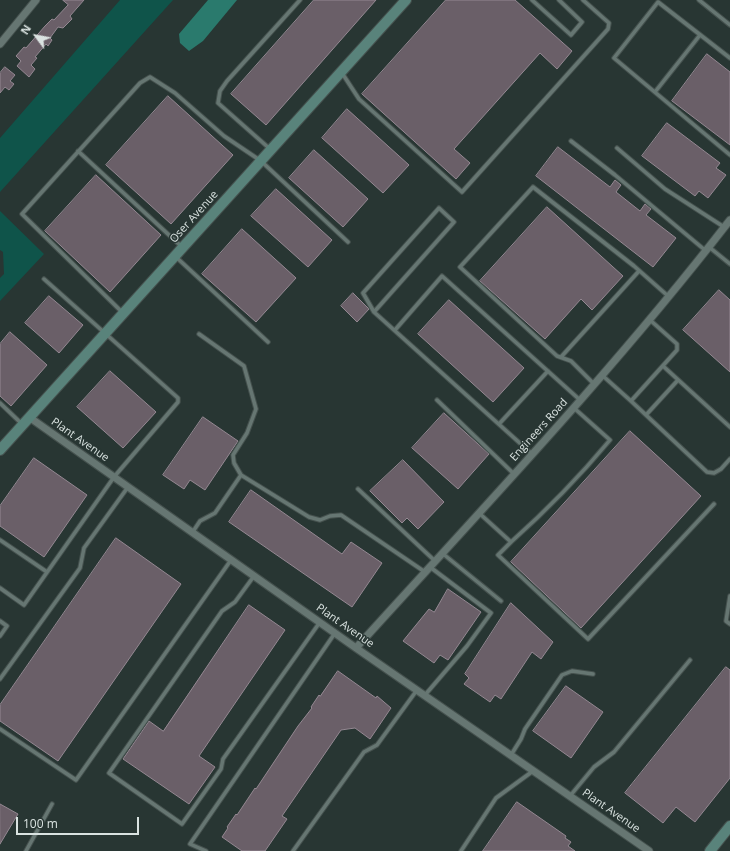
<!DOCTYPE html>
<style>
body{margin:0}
#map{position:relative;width:730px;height:851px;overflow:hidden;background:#283633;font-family:"Open Sans",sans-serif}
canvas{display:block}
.north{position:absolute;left:16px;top:16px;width:40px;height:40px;-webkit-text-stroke:3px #283633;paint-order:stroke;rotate:302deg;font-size:11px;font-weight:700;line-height:16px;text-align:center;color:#dae3e1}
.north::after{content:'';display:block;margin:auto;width:14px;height:18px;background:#dae3e1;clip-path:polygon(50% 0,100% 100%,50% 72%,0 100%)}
.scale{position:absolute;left:16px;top:817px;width:123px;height:18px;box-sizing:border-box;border:2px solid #dae3e1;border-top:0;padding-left:5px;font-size:12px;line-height:14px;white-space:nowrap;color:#dae3e1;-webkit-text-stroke:3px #283633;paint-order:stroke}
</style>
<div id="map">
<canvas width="730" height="851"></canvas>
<div class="north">N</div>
<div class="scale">100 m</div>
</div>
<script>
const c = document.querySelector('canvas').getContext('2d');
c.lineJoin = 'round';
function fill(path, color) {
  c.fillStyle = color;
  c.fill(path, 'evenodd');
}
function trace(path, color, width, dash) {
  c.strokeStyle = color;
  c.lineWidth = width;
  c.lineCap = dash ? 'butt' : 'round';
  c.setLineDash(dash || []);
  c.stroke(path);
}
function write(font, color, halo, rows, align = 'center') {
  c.font = font + ' "Open Sans",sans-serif';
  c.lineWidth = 3;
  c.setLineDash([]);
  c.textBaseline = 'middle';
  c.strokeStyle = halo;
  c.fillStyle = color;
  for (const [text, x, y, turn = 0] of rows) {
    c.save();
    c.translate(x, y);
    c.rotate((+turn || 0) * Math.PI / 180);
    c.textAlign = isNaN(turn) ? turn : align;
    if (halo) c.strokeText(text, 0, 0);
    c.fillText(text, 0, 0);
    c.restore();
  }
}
fill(new Path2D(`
 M120 0H173L0 192V138Z
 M0 211 44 254 0 301V278L4 274 3 252 0 250Z`), '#0f544a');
fill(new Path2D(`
 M208 0H237L203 41 189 51 180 43 179 34Z`), '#2a7a6d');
const building = new Path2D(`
 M63 0H84L70 16 72 19 63 28 58 27 50 38 52 40 48 46 46 44 35 57 37 58 31 65 35 69 29 77 17 66 21 61 16 56 24 47 26 48 45 26 52 19 54 20 68 5Z
 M314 0H376L266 125 231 94Z
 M446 0H515L572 51 557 69 540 53 454 149 470 163 456 179 362 94Z
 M707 54 730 72V145L672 101Z
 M5 67 15 75 10 81 14 84 9 90 5 87 0 93V73Z
 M168 96 233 155 171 224 106 165Z
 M347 109 409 165 383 193 322 138Z
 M667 123 720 163 716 168 726 175 708 198 699 191 695 196 642 156Z
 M558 147 610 187 615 180 621 185 616 192 640 211 645 204 651 209 646 215 676 238 653 267 536 176Z
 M314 150 368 199 343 227 289 178Z
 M96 175 161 235 110 292 45 231Z
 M276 189 332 240 308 267 251 216Z
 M547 207 623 276 592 310 581 299 545 339 480 281Z
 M242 229 296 278 256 322 202 274Z
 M719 290 730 300V372L683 330Z
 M353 293 369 309 357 322 341 306Z
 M49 296 83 325 59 353 25 323Z
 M449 300 524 368 493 402 418 334Z
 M10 332 47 365 11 406 0 396V344Z
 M110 371 156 412 123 448 77 407Z
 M444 413 489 454 458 489 412 448Z
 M203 417 238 441 205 490 190 480 184 489 163 475Z
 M630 431 701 496 581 628 511 562Z
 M34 458 87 495 44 557 0 526V506Z
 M403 460 444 502 418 529 407 518 402 523 370 491Z
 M251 490 342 554 351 542 382 563 352 607 229 522Z
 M116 538 181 584 58 761 0 721V705Z
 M448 589 481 612 448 660 440 655 434 663 403 641 429 609 434 612Z
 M511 603 553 642 541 659 532 652 501 699 495 695 490 702 464 684 469 678 465 674Z
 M249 605 285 630 199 756 215 767 189 804 123 759 149 721 163 731Z
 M726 667 730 670V778L695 822 676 807 663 823 625 793Z
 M338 671 376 698 377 696 391 708 370 739 355 728 341 730 282 816 287 819 265 851H242L222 837 228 828 227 827 236 814 237 815 255 788 256 789 298 726 312 708 311 707 319 695 320 696Z
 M566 686 603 712 571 758 533 731Z
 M517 802 566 836 565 838 571 842 568 846 575 851H483Z
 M0 804 18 814 0 844Z`);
fill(building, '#6a5f68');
trace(building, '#948892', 1);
const lane = new Path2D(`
 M532 0 571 35 582 22 559 0
 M699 0 730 25
 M730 58 658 2 614 58 730 155
 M342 73 359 99 462 192 608 29 609 23 583 0
 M655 92 700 35
 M571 141 615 175 706 251
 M617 148 665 189 724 227
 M270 149 218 103 220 91 227 81 300 0
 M78 151 182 247
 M709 247 730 264
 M176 257 268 342
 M374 312 454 222 439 208 363 293 374 312 532 454
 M123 313 22 214 140 83 150 77 175 93 224 136 261 161 348 242
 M395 330 442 276 580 400
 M199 334 244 366 256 409 247 433 233 455 234 463 241 475
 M561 357 639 271
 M663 366 730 427
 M603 376 631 401 677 350V344L650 320
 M594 384 571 361 557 356 460 267 533 187 634 266 668 296
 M437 400 514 474
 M631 401 707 472 714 473 721 469 730 459
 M0 403 22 424
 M646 415 678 380
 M499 424 548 371
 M358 489 435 561
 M479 513 511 542 498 555 588 639 714 504
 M192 533 200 521 215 513 241 475 309 517 320 520 330 516 341 515 425 572
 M0 540 47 572
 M511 542C547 510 580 476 610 440L574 408
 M442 553 501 601
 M254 576 235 602 222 611 109 773 182 824 221 769 223 759 320 622
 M0 588 24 605 114 477 178 402V398L44 279
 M730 596 726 621 730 624
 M0 621 7 626 0 636
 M0 679 80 568 84 548 128 487
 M425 695 467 646 491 613 430 567
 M0 729 76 780 231 560
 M511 755 521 739 525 729 562 675 572 671 593 674
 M570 796 594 767 614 752 690 660
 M26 851 52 804
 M206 851 190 844 335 633
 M293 851 364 752 377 745 417 690
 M461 851 496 798 533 771`);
const street = new Path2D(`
 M0 44 36 0
 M29 417 356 648 649 851
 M356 648C483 508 614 370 730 220`);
const secondary = new Path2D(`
 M0 450 406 0
 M710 851 730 826`);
trace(lane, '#45514e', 5.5);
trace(street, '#45514e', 9);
trace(secondary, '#45514e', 12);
trace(lane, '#667672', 3.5);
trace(street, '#667672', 7);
trace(secondary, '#59837b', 10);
write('11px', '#dae3e1', '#283633', [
 ["Oser Avenue",194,217,-48],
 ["Engineers Road",539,430,-48],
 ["Plant Avenue",80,440,35],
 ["Plant Avenue",345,626,35],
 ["Plant Avenue",611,811,35]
]);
</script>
